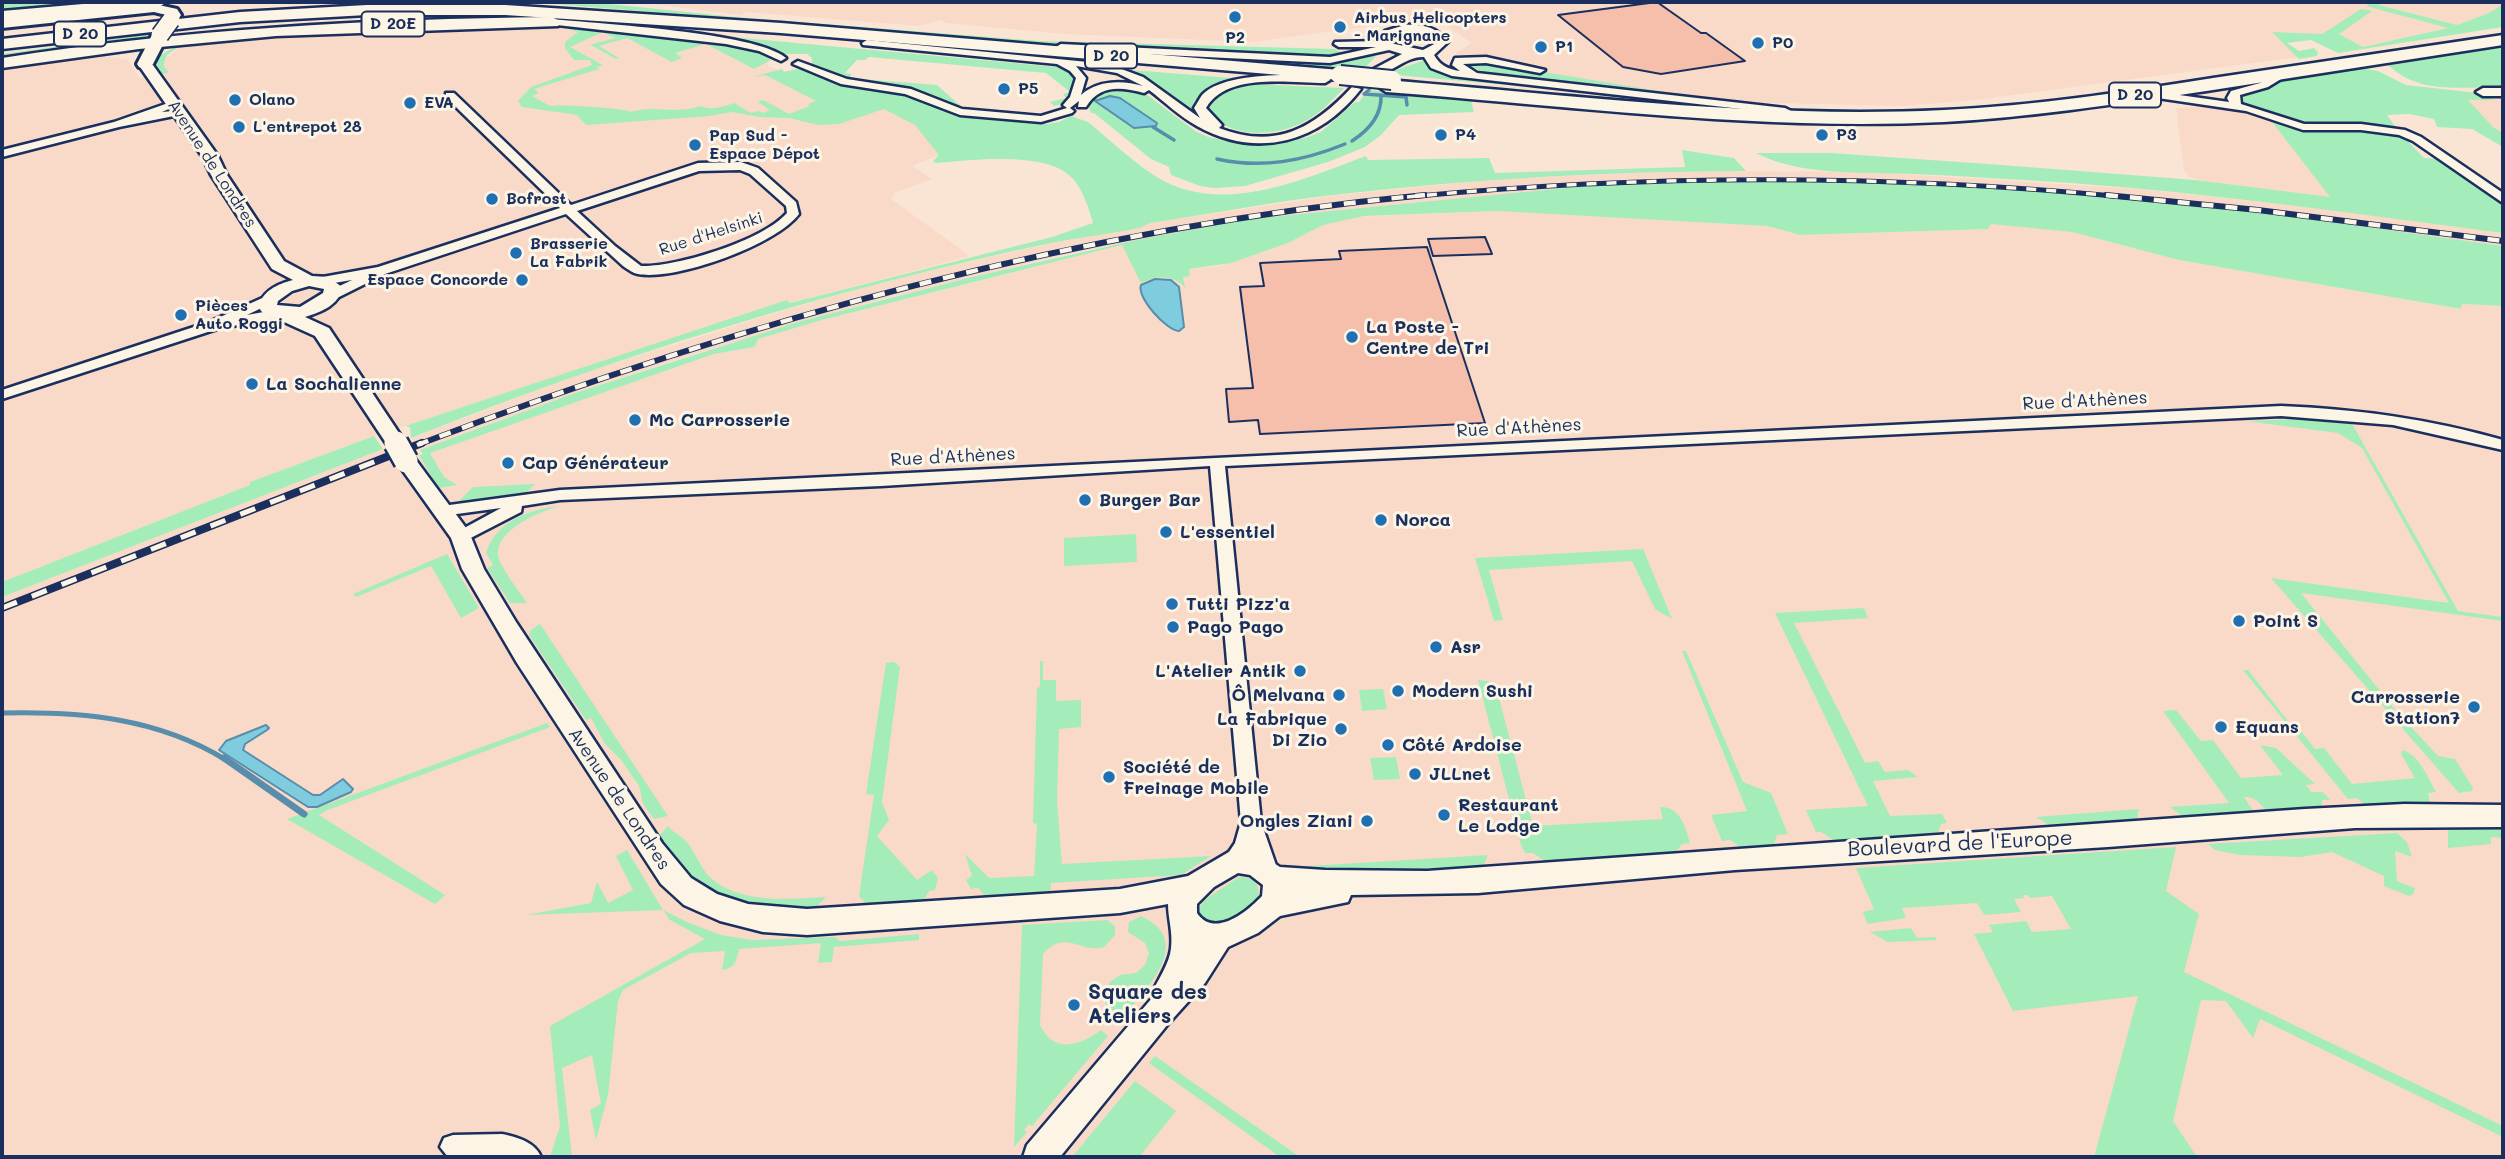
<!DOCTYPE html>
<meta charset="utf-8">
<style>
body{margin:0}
#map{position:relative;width:2505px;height:1159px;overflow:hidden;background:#fae5d4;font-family:Mali,sans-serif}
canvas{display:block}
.frame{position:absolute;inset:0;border:4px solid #1b2f5e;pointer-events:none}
</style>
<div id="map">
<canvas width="2505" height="1159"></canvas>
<div class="frame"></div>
</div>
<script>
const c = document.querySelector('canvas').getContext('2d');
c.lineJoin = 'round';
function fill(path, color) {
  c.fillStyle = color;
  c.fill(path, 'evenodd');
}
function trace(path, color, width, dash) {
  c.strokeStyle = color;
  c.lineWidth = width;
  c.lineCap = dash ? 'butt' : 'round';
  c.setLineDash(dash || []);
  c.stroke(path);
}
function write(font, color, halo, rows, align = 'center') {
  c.font = font + ' Mali,sans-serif';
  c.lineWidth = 6;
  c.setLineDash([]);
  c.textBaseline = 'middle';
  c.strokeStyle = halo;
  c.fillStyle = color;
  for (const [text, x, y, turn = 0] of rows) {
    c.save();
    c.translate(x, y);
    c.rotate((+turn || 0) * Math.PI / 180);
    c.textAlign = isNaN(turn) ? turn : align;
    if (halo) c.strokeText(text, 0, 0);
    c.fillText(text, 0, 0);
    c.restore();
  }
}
fill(new Path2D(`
 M635 2H2503V4L2489 13 2457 25 2379 5 2451 27 2363 47 2336 32 2326 38 2276 34 2298 57 1976 100 1903 106 1730 102 1537 72 1455 54 1471 43 1445 24 1424 19 1252 42 1065 34 946 23 940 20 920 26 745 12 741 15Z
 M451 26H556L733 44 769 56 768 66 780 71 798 72 922 123 939 155 912 166 932 179 894 193 891 199 970 256 790 303 786 301 374 436 250 482 251 485 2 582V68L96 55 128 60 140 79 178 49 202 43Z
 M2499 98H2503V133L2493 127 2467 99Z
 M2212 106 2269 118 2331 197 2213 184 2189 177 2184 170 2176 108Z
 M1674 171 1869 172 2138 189 2347 211 2503 233V246L2212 207 2091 196 1775 181 1606 184 1250 219 1063 255 876 301 694 354 572 394 420 450 411 438 583 373 782 311 895 279 1051 243 1140 228 1150 223 1330 196 1498 179Z
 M1497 211 1767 226 1800 235 1988 229 1991 224 2005 223 2072 232 2179 260 2460 309 2462 304 2503 306V1157H2V597L383 449 394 465 714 354 755 347 758 339 822 320 1123 245 1141 282 1156 278H1168L1178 282 1184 288 1183 277 1189 269 1219 266 1253 255 1288 243 1323 225 1355 217Z`), '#f9dac8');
fill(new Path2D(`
 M2 2H138L2 14Z
 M529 2H589L735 17 1040 41 1335 49 1342 53 1338 56 1315 57 1043 44Z
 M2372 2H2384L2379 5 2457 25 2489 13 2503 4V27L2338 53 2311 40 2287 43 2299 51 2314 48 2318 52 2317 56 2299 59 2272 32 2322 34 2361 9 2372 11 2339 34 2363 47 2448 28 2366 6Z
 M518 23 712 40 733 45V48C745 51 762 51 771 60L754 69 706 44 675 53 682 58 672 62 627 38 599 46 619 58 616 59 591 45 582 47 615 38 603 32 570 47 603 65 597 67 599 69 534 89 539 93 532 96 550 106C557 104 626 108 631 112 653 104 676 115 701 106 710 111 723 107 734 103L751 113 758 111 763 113 770 110 758 102 763 100 789 114 810 106 808 104 816 101 765 75 752 77 782 69 784 72 801 68 841 84 905 94 957 115 1047 124 1059 122 1071 116 1088 122C1110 140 1132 161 1155 176 1220 217 1302 180 1366 156L1368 160 1489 158 1495 173 1685 167 1682 150 1734 158 1746 171C1608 171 1471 179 1333 195 1272 202 1211 214 1150 223L1140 228C1111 234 1081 237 1051 243 833 289 618 355 411 438L410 427 405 426 787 300 790 303 1052 237 1093 223C1089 209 1083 190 1073 179 1049 150 970 160 936 163L933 161 939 155 915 125 884 109 839 124 818 125 789 118 759 117 732 112 709 116 586 125 577 115 522 107 518 101 531 87 592 65 590 60H574L565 48V42L578 32 565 28 399 27 226 39 187 45 176 49 167 55 163 65 169 73 159 74 153 61 167 51 185 44 242 36 413 25Z
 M634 28 1068 68 1078 79C1074 94 1071 102 1054 106L1050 102 1066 98 1063 94 1070 92 1046 73 869 57 865 60H857L845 73 852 74 849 78 937 85 964 109 1047 116 1050 112 1053 113 1047 117 963 110 923 94 849 81 812 65V58L807 54H783L721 36 632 29Z
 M152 34 149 40 2 61V54Z
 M2503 45V87C2463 86 2419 96 2387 64Z
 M1137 53 1328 63 1372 55 1376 56 1361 72Z
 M1425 60 1434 70 1452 75 1631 96 1384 74Z
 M1483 62 1720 101 1495 75 1464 65 1465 63Z
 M2356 67 2378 71 2406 85 2477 93 2493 100H2468L2493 127 2503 133V147L2472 129 2437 127 2434 119 2409 114 2387 115 2397 129 2309 126 2282 119 2240 101 2239 94 2289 78Z
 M1132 70 1244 79C1220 85 1194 86 1195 115L1148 81 1130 71Z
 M1247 84 1344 88C1332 100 1322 112 1307 120 1277 138 1228 139 1206 110L1209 99 1226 89Z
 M1108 87 1142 91 1195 131 1208 137 1242 144 1273 145 1308 137 1321 132 1355 102H1359L1368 90 1471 100 1474 112 1399 115 1381 135 1365 147 1328 162 1245 186 1215 188 1200 186 1171 175 1169 167 1151 159 1094 113H1091L1086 100Z
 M2269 118 2303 131 2357 129 2401 134 2424 158 2442 159 2503 203V233C2357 214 2219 194 2071 183 2018 180 1965 176 1912 174 1865 172 1799 176 1756 153H1831L2002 165 2195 180 2330 197Z
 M1767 181C1915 182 2065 191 2213 207 2310 218 2407 233 2503 246V306L2462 304 2461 309 2179 260 2072 232 1991 224 1988 229 1800 235 1767 226 1497 211 1364 216 1323 225 1288 243 1231 263 1189 269 1190 276 1183 277 1185 288C1175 275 1156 275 1141 283L1122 245 822 320 758 339 755 347 714 354 430 453 444 477 457 485 438 488 419 455 423 454 420 450 572 394 798 322 972 277 1137 240 1250 219 1442 200 1606 184Z
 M2297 419 2351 422 2458 611 2503 617V621L2301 593 2397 712 2438 756 2455 759 2473 788 2472 791 2459 793 2271 578 2449 603 2362 448 2338 433 2246 421Z
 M374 436 383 449 2 597V582L250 485V482Z
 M535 484C518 505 482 505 457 503L473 487Z
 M559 506C540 512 496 529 498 555 499 566 520 592 527 603H510L487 568 493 565 486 553C496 521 528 510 559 506Z
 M1136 534 1137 562 1064 566V538Z
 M1643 549 1672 619 1655 609 1632 561 1489 570 1503 620 1494 621 1475 558Z
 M447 554 479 608 461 618 431 566 356 597 353 594Z
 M1864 608 1868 618 1794 623 1865 763 1878 761 1885 772 1908 770 1918 777 1873 781 1890 816 1942 814 1947 823 1941 824 1937 837 1838 843 1821 832H1816L1806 810 1868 806 1775 613Z
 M540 624 668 816 654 819 643 804 639 786 622 761 605 744 591 718 586 720 529 635 531 630Z
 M1682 651H1686L1743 782 1771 793 1788 834 1777 835 1773 847 1743 849 1730 840 1722 841 1711 815 1747 811Z
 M1040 661H1043V680H1056V701L1081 700V727L1059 729 1057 801 1062 864 1211 856 1181 875 1051 883 1050 895 988 899 978 888 971 889 966 880 972 876 965 854 989 878 1034 876 1037 824 1033 823 1037 689 1040 686Z
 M894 662 900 667 882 802 889 820 877 836 917 880 932 870 938 878 935 890 929 891 922 903 870 908 859 896 874 795 866 794 886 663Z
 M2243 670H2248L2295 730H2300L2315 749 2324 748 2352 784 2415 778 2401 754 2402 750C2419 754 2428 778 2436 792L2428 793 2430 803 2369 808 2357 798 2348 799Z
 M1478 680 1488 681 1496 687 1533 826 1663 819 1660 807C1681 807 1685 826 1690 843L1682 844 1674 854 1546 862 1533 853H1525L1521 845Z
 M1383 689 1387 709 1362 711 1359 690Z
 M2176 710 2201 741 2213 740 2241 778 2283 775 2260 745 2276 748 2315 784 2306 785 2311 792H2323L2330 800H2322V811L2269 815C2262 805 2256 796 2244 797L2256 815 2187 820 2170 807 2229 803 2163 711Z
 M547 723 550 727 325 811 319 815 445 895 435 904 287 819Z
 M1396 757 1400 779 1374 780 1370 758Z
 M2139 809 2137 819 2049 825 2036 817Z
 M668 826C672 832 679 834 685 840 696 851 700 870 713 880 744 904 790 899 826 897L812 911C738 907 702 901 659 836Z
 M2468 826 2503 827V838L2491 837V844L2448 848V827Z
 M2397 833 2407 842 2412 857 2395 851 2397 881 2415 888 2413 894 2409 896 2384 886V876L2332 852 2300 857 2240 855 2215 850 2208 844Z
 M2176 847 2166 891 2199 914 2184 972 2503 1126V1137L2260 1019 2253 1038 2226 1001 2201 1000 2173 1121 2197 1157H2094L2138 996 2013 1011 1974 934 1993 932 1989 925 2026 921 2032 932 2071 929 2052 896 2030 898 2027 895H2023L2024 898 2014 899 2021 912 1984 915 1977 903 1902 908 1906 918 1867 924 1863 912 1874 909 1856 868Z
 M627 850 663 910 687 922 721 935 752 940 835 937 840 941 919 934V940L834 947 832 962 818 963 821 943 739 949C736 961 736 968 722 970L725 951 691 953 623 990 618 1001 608 1095 596 1140 590 1110 601 1104 592 1055 562 1068 572 1157H550L560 1126 550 1026 705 939 670 920 663 910 526 915 591 903 597 882 608 903 633 890 616 856Z
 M1488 855 1483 867 1310 875 1309 866Z
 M1239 877C1251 877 1258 881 1259 894 1252 909 1228 923 1212 926L1201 918 1198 912 1203 901Z
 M1141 916C1196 941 1146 990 1121 1019L1106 1005 1104 995 1110 982 1120 975 1136 973 1145 965 1149 953 1145 943 1128 932 1129 922Z
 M1107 920 1115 926V935L1104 947C1081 954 1066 928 1043 954L1040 1025C1053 1054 1080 1046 1101 1030L1108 1036 1032 1126 1029 1124 1024 1130 1027 1132 1014 1147 1022 925Z
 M1911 928 1917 938 1935 937 1937 940 1888 942 1870 932Z
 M1155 1056 1300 1157H1280L1149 1063Z
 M1135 1081 1176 1111 1139 1157H1072Z`), '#a4edba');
const water = new Path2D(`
 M1110 96 1120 98 1157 123 1156 126 1134 128 1095 101Z
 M1155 279 1171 280 1179 287 1184 327 1179 331C1167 331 1136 297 1141 285Z
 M266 725 269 728 267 730 245 744 243 750 313 795H320L343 779 353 789 351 792 317 807H308L219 750 226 741Z`);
fill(water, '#80ccdf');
trace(water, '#588dab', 2);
trace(new Path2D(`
 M1369 90 1364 94 1406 97 1407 105
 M1153 127 1174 140
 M1352 141C1369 130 1382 116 1381 95
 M1217 159C1262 169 1303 161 1345 144`), '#588dab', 3.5);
trace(new Path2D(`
 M2 713C81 711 158 718 226 760`), '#588dab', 5);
trace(new Path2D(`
 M224 758 304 814`), '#588dab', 7);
const building = new Path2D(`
 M1657 2 1701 33H1706L1745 61 1661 74 1623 67 1558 15Z
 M1485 237 1492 254 1433 256 1428 239Z
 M1427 247 1485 423 1260 434 1258 420 1229 422 1226 389 1253 388 1240 287 1264 286 1260 263 1341 259 1339 251Z`);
fill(building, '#f6bfab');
trace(building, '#1b2f5e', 2);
trace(new Path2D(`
 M1348 89 1363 73`), '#cdc1bc', 11, [11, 5]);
const minor = new Path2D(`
 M552 19C599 24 756 32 786 58L781 61 759 51 726 44 548 24 547 22Z
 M1405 25C1423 24 1437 27 1448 42L1434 55C1440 65 1447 69 1460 71L1452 65 1455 58 1486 57 1545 70 1540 73 1486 63 1463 64 1477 73 1785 108 1791 111 1785 114 1452 76 1431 68 1424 57C1404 56 1388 78 1368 76V72L1402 54 1389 50 1330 63 1061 50 1056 47 1061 44 1330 57 1376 47H1339L1334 44 1335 42 1379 41 1378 38 1385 31ZM1405 31 1428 34 1438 42 1423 50 1390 43 1388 39Z
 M867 40 1108 64 1143 77 1200 118 1194 108C1197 104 1200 97 1203 94 1225 72 1300 73 1329 78L1330 80 1325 83C1289 83 1227 72 1206 108L1222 125 1219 128C1276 150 1314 128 1352 87L1361 89C1320 142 1258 160 1197 126 1180 117 1165 102 1149 90L1144 93C1121 87 1100 84 1086 107H1078L1079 101 1070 108 1074 111 1072 113 1041 122 960 115 905 94 841 84 793 64 798 61 847 79 911 89 962 109 1041 116 1067 108 1063 105 1070 97 1076 78 1070 71 1057 64 863 45 862 43ZM1076 66 1117 73 1143 86C1123 80 1097 80 1081 95L1086 78Z
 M2280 72 2289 74 2268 87 2240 95 2241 104 2304 124H2361L2405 130 2421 137 2503 193V203L2413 141 2399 135 2361 130H2303L2246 111 2151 97 2145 94 2151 91 2229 102 2227 98 2231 91 2260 83Z
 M446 93H454L571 205 698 163 741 162 758 168 796 202 799 214C776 245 676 281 638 274 632 273 628 269 623 266L566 214 385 274 337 298H327V292L352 280 322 285 317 284V278L378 267 560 208 461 112 446 97ZM740 170 750 174 786 206 787 213C762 241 677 267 641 266L615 246 577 211 699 171Z
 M174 101 180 104 162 112 184 110V114L119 127 2 157V150L114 122Z
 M269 295 274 296V302L247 315 280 309 285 310V316L217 329 2 399V390L209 322Z
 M2281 406C2357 409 2430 419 2503 440V450L2393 425 2281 416 1225 466 1261 822 1278 871 1275 877 1267 880 1259 877 1251 854C1244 864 1240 872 1226 867L1223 861 1235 843 1241 822 1210 466 881 486 560 500 522 506 521 512 461 543 453 537 455 533 501 508 442 516 434 511 442 506 560 490Z
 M502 1134C517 1137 535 1142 541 1157H448L440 1147 444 1138 453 1135Z`);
const tertiary = new Path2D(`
 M145 60 150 61 218 156 227 175 284 261 312 276 328 277 342 287C340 305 321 312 305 317L329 328 405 442 402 446H388L315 336 262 312 259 308C261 291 278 284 293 280L272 269 211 175 202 156 138 64ZM309 286 324 289 323 293 300 307 277 305 278 301 292 291Z
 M2503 88V96H2483L2476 92 2483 88Z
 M406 454 413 456 469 532 484 569 516 622 662 843 691 878 717 894 748 904 807 909 1120 889 1188 876 1234 849 1261 855 1280 867 1325 870 1427 871 2305 809 2404 804 2503 805V827L2355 828 2108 847 1735 870 1478 893 1351 895 1348 902 1280 916 1258 933 1228 947 1205 983 1168 1024 1060 1157H1023L1027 1145 1152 998 1151 995C1157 981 1170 963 1171 948 1173 932 1168 919 1168 904L1120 913 807 935 763 932 720 921 684 905 661 884 517 663 462 569 451 538 396 461 399 456ZM1238 873 1250 875 1263 885 1262 896C1246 913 1214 938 1197 913V904L1214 887Z`);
const secondary = new Path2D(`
 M154 4 177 9 181 15 176 23 171 25 163 20 166 15 154 12 2 28V19Z
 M160 30 168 35 153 64 145 69 139 67 137 64 152 35Z`);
const primary = new Path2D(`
 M552 17 561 22 558 26 276 36 139 49 2 68V58C185 29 367 19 552 17Z`);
const trunk = new Path2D(`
 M106 2H167L159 7 2 21V11Z
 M367 5H505L781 23 1340 70 1349 75 1340 80 781 33 505 15H367L240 22 2 49V39L240 12Z
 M2503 35V45C2406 60 2309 75 2213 90 2124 103 2034 117 1944 122 1758 131 1571 106 1386 92L1377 86 1386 80C1571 95 1758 119 1944 110 2034 106 2124 92 2213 78 2309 64 2406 49 2503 35Z`);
trace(minor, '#1b2f5e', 5);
trace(tertiary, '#1b2f5e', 5);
trace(secondary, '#1b2f5e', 6);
trace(primary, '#1b2f5e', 5);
trace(trunk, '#1b2f5e', 5);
fill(minor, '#fcf5e5');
fill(tertiary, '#fcf5e5');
fill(secondary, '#fcf5e5');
fill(primary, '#fcf5e5');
fill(trunk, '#fcf5e5');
const railFar2 = new Path2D(`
 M1407 197C1646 174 1886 174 2125 197`);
const railFar1 = new Path2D(`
 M2106 195 2258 210 2503 241
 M417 445C743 321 1078 228 1425 195`);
const rail = new Path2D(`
 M2 608 422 443`);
trace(railFar2, '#1b2f5e', 5);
trace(railFar1, '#1b2f5e', 6);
trace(rail, '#1b2f5e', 8);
trace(railFar2, '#fcf5e5', 3.5, [10]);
trace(railFar1, '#fcf5e5', 4.5, [12]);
trace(rail, '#fcf5e5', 5, [16]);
const tertiaryBridgeFar1 = new Path2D(`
 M395 442 397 445`);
const tertiaryBridge = new Path2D(`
 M396 443 406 461`);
const secondaryBridge = new Path2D(`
 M160 35 171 20`);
const trunkBridge = new Path2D(`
 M1340 75 1392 80`);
trace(tertiaryBridgeFar1, '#1b2f5e', 23, []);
trace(tertiaryBridge, '#1b2f5e', 28, []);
trace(secondaryBridge, '#1b2f5e', 20, []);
trace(trunkBridge, '#1b2f5e', 22, []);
trace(tertiaryBridgeFar1, '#fcf5e5', 18);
trace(tertiaryBridge, '#fcf5e5', 23);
trace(secondaryBridge, '#fcf5e5', 17);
trace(trunkBridge, '#fcf5e5', 18);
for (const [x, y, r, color] of [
 [1235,17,7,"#1f6fb2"],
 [1340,27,7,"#1f6fb2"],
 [1758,43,7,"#1f6fb2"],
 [1541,47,7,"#1f6fb2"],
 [1004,89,7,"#1f6fb2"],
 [235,100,7,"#1f6fb2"],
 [410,103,7,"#1f6fb2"],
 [239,127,7,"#1f6fb2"],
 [1441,135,7,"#1f6fb2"],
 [1822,135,7,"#1f6fb2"],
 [695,145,7,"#1f6fb2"],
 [492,199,7,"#1f6fb2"],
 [516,253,7,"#1f6fb2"],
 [522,280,7,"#1f6fb2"],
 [181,315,7,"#1f6fb2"],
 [1352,337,7,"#1f6fb2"],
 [252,384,7,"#1f6fb2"],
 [635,420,7,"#1f6fb2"],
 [508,463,7,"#1f6fb2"],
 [1085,500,7,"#1f6fb2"],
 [1381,520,7,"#1f6fb2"],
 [1166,532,7,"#1f6fb2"],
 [1172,604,7,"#1f6fb2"],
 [2239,621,7,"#1f6fb2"],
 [1173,627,7,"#1f6fb2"],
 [1436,647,7,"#1f6fb2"],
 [1300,671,7,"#1f6fb2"],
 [1398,691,7,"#1f6fb2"],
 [1339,695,7,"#1f6fb2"],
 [2474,707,7,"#1f6fb2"],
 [2221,727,7,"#1f6fb2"],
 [1341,729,7,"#1f6fb2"],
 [1388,745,7,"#1f6fb2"],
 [1415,774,7,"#1f6fb2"],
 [1109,777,7,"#1f6fb2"],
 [1444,815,7,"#1f6fb2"],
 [1367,821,7,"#1f6fb2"],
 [1074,1005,7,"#1f6fb2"]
]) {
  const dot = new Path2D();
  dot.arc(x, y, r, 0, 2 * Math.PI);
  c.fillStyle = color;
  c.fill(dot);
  trace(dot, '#fcf5e5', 2.5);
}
write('bold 16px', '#1b2f5e', '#fcf5e5', [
 ["Airbus Helicopters",1354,18],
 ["- Marignane",1354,36],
 ["P2",1235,38,"center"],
 ["P0",1772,43],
 ["P1",1555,47],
 ["P5",1018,89],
 ["Olano",249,100],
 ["EVA",424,103],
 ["L'entrepot 28",253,127],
 ["P4",1455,135],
 ["P3",1836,135],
 ["Pap Sud -",709,136],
 ["Espace Dépot",709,154],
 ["Bofrost",506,199],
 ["Brasserie",530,244],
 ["La Fabrik",530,262],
 ["Espace Concorde",508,280,"right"],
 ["Pièces",195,306],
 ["Auto Roggi",195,324]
], 'left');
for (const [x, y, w] of [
 [393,24,63],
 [80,34,52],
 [1111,56,52],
 [2135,95,52]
]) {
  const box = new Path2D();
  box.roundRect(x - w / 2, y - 12.5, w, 25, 5);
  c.fillStyle = '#fcf5e5';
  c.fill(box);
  trace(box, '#1b2f5e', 2);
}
write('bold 16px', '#1b2f5e', null, [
 ["D 20E",393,24],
 ["D 20",80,34],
 ["D 20",1111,56],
 ["D 20",2135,95]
]);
write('16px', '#1b2f5e', '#fcf5e5', [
 ["Avenue de Londres",212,164,57],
 ["Rue d'Helsinki",711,234,-18]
]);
write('bold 18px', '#1b2f5e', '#fcf5e5', [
 ["La Poste -",1366,327],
 ["Centre de Tri",1366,348],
 ["La Sochalienne",266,384],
 ["Mc Carrosserie",649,420],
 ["Cap Générateur",522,463],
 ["Burger Bar",1099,500],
 ["Norca",1395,520],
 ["L'essentiel",1180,532],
 ["Tutti Pizz'a",1186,604],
 ["Point S",2253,621],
 ["Pago Pago",1187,627],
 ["Asr",1450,647],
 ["L'Atelier Antik",1286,671,"right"],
 ["Modern Sushi",1412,691],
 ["Ô Melvana",1325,695,"right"],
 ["Carrosserie",2460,697,"right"],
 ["Station7",2460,718,"right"],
 ["La Fabrique",1327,719,"right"],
 ["Di Zio",1327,740,"right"],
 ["Equans",2235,727],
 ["Côté Ardoise",1402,745],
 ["Société de",1123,767],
 ["Freinage Mobile",1123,788],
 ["JLLnet",1429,774],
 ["Restaurant",1458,805],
 ["Le Lodge",1458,826],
 ["Ongles Ziani",1353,821,"right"]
], 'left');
write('18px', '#1b2f5e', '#fcf5e5', [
 ["Rue d'Athènes",2085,401,-3],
 ["Rue d'Athènes",1519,428,-3],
 ["Rue d'Athènes",953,457,-3],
 ["Avenue de Londres",619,799,56]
]);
write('21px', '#1b2f5e', '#fcf5e5', [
 ["Boulevard de l'Europe",1960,844,-3]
]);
write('bold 21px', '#1b2f5e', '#fcf5e5', [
 ["Square des",1088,993],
 ["Ateliers",1088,1017]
], 'left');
</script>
